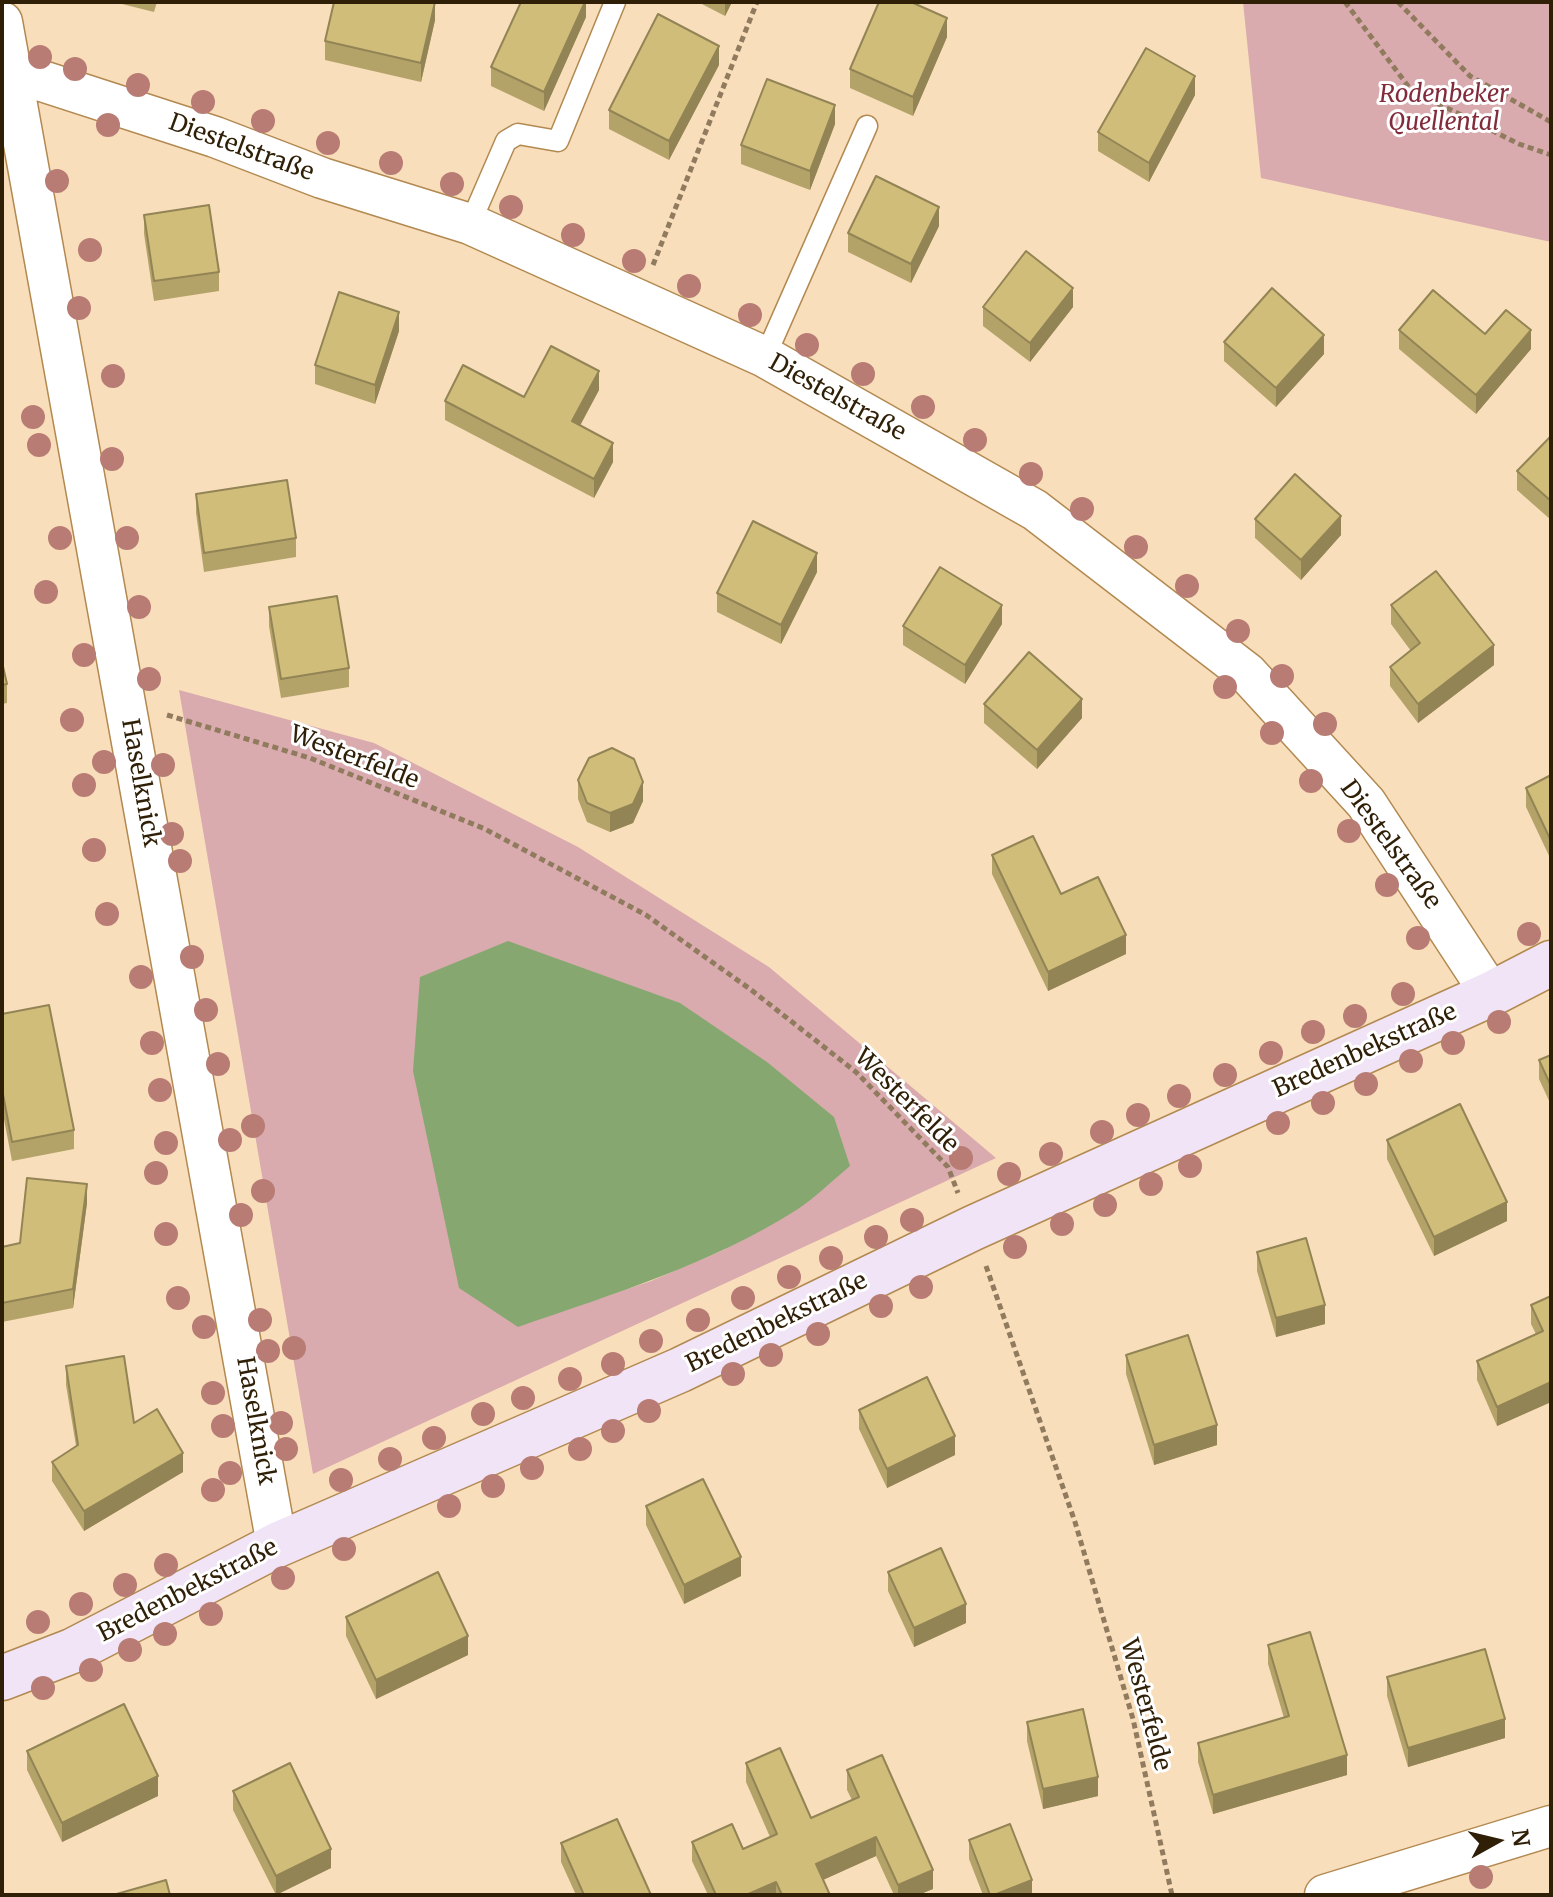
<!DOCTYPE html>
<meta charset="utf-8">
<style>
body{margin:0}
#map{position:relative;width:1553px;height:1897px;overflow:hidden;background:#f9debc;font-family:Merriweather,serif}
canvas{display:block}
.frame{position:absolute;inset:0;border:4px solid #2f1f07;pointer-events:none}
.north{position:absolute;left:1457px;top:1801px;width:80px;height:80px;-webkit-text-stroke:6px #fff;paint-order:stroke;rotate:82deg;font-size:22px;font-weight:700;line-height:32px;text-align:center;color:#2f1f07}
.north::after{content:'';display:block;margin:auto;width:28px;height:36px;background:#2f1f07;clip-path:polygon(50% 0,100% 100%,50% 72%,0 100%)}
</style>
<div id="map">
<canvas width="1553" height="1897"></canvas>
<div class="frame"></div>
<div class="north">N</div>
</div>
<script>
const c = document.querySelector('canvas').getContext('2d');
c.lineJoin = 'round';
function fill(path, color) {
  c.fillStyle = color;
  c.fill(path, 'evenodd');
}
function trace(path, color, width, dash) {
  c.strokeStyle = color;
  c.lineWidth = width;
  c.lineCap = dash ? 'butt' : 'round';
  c.setLineDash(dash || []);
  c.stroke(path);
}
function write(font, color, halo, rows, align = 'center') {
  c.font = font + ' Merriweather,serif';
  c.lineWidth = 6;
  c.setLineDash([]);
  c.textBaseline = 'middle';
  c.strokeStyle = halo;
  c.fillStyle = color;
  for (const [text, x, y, turn = 0] of rows) {
    c.save();
    c.translate(x, y);
    c.rotate((+turn || 0) * Math.PI / 180);
    c.textAlign = isNaN(turn) ? turn : align;
    if (halo) c.strokeText(text, 0, 0);
    c.fillText(text, 0, 0);
    c.restore();
  }
}
fill(new Path2D(`
 M1243 2H1551V242L1261 178Z
 M179 690 374 743 578 847 769 967 996 1158 313 1474ZM728 1248 651 1281 518 1326Z`), '#d9abae');
fill(new Path2D(`
 M508 941 680 1003 767 1062 834 1117 850 1166C833 1180 816 1197 798 1209 712 1264 613 1294 518 1327L459 1288 413 1071 420 977Z`), '#86a870');
const lane = new Path2D(`
 M470 224 506 141 518 134 558 141 615 2
 M765 357 867 126`);
const street = new Path2D(`
 M2 22 277 1545
 M2 68 215 137 322 178 470 224 765 357 1035 510 1247 673 1366 803 1491 994
 M1325 1895 1551 1826`);
const secondary = new Path2D(`
 M2 1678 72 1651 277 1545 680 1370 973 1228 1491 994 1551 963`);
trace(lane, '#b28950', 23);
trace(street, '#b28950', 43);
trace(secondary, '#b28950', 47);
trace(new Path2D(`
 M1345 2 1411 90 1519 144 1551 155
 M1398 2 1470 76 1551 122
 M653 265 757 2
 M167 715 310 758 485 829 646 915 750 989 856 1072 948 1167 958 1193
 M986 1266 1075 1522 1133 1719 1172 1895`), '#907b5e', 5, [6, 4]);
trace(lane, '#fff', 20);
trace(street, '#fff', 40);
trace(secondary, '#f0e4f6', 44);
c.fillStyle = '#b87c75';
for (const [x, y] of [
 [40,57],
 [75,69],
 [138,85],
 [203,102],
 [263,121],
 [108,125],
 [328,143],
 [391,163],
 [57,181],
 [452,184],
 [511,207],
 [573,235],
 [90,250],
 [634,261],
 [689,286],
 [79,308],
 [750,315],
 [807,345],
 [863,374],
 [113,376],
 [923,407],
 [33,417],
 [975,440],
 [39,445],
 [112,459],
 [1031,474],
 [1082,509],
 [60,538],
 [127,538],
 [1136,547],
 [1187,586],
 [46,592],
 [139,607],
 [1238,631],
 [84,655],
 [1282,676],
 [149,679],
 [1225,687],
 [72,720],
 [1325,724],
 [1272,733],
 [104,762],
 [163,765],
 [1311,781],
 [84,785],
 [1349,831],
 [172,834],
 [94,850],
 [180,861],
 [1387,885],
 [107,914],
 [1529,934],
 [1418,938],
 [192,957],
 [141,977],
 [1403,994],
 [206,1010],
 [1355,1016],
 [1499,1022],
 [1313,1032],
 [152,1043],
 [1453,1043],
 [1271,1053],
 [1411,1061],
 [218,1064],
 [1225,1075],
 [1366,1084],
 [160,1090],
 [1179,1096],
 [1323,1103],
 [1138,1115],
 [1278,1123],
 [253,1126],
 [1102,1132],
 [230,1140],
 [166,1143],
 [1051,1154],
 [961,1158],
 [1190,1166],
 [156,1173],
 [1009,1174],
 [1151,1184],
 [263,1191],
 [1105,1205],
 [241,1215],
 [912,1220],
 [1062,1224],
 [166,1234],
 [876,1237],
 [1015,1247],
 [831,1258],
 [789,1277],
 [921,1287],
 [178,1298],
 [743,1298],
 [881,1306],
 [260,1320],
 [698,1320],
 [204,1327],
 [818,1334],
 [651,1341],
 [294,1348],
 [268,1351],
 [771,1355],
 [613,1364],
 [733,1374],
 [570,1379],
 [213,1393],
 [523,1398],
 [649,1411],
 [483,1414],
 [281,1423],
 [223,1426],
 [613,1431],
 [434,1438],
 [286,1449],
 [580,1449],
 [390,1459],
 [532,1468],
 [230,1473],
 [341,1480],
 [493,1486],
 [213,1490],
 [449,1506],
 [344,1549],
 [166,1565],
 [283,1578],
 [125,1585],
 [81,1604],
 [211,1614],
 [38,1622],
 [165,1634],
 [130,1650],
 [91,1670],
 [43,1688],
 [1481,1877]
]) {
  c.beginPath();
  c.arc(x, y, 12, 0, 2 * Math.PI);
  c.fill();
}
fill(new Path2D(`
 M114 2H157L154 12Z
 M586 2V17L544 111 491 86V67Z
 M698 2H732L725 16Z
 M435 20 421 82 325 60V41Z
 M947 37 913 116 850 88V69Z
 M719 65 669 160 609 129V110Z
 M1195 95 1149 182 1098 151V132Z
 M835 124 810 190 741 164V145Z
 M144 215 219 272V291L154 301 144 234Z
 M939 226 911 283 848 252V233Z
 M983 307H1073L1030 362 983 326Z
 M1399 330 1485 334 1531 349 1476 414 1399 349Z
 M399 331 375 404 315 384V365Z
 M1224 342 1324 354 1276 407 1224 361Z
 M599 390 580 426 613 462 594 498 445 420V401L524 397Z
 M1551 436V520L1517 490V471Z
 M196 494 296 538V557L204 572 196 513Z
 M1255 519 1341 535 1301 580 1255 538Z
 M817 572 781 644 717 612V593Z
 M1391 605 1494 665 1418 723 1390 686V667L1411 651 1391 624Z
 M269 607 349 668V687L281 698 269 626Z
 M1002 624 965 684 903 645V626Z
 M2 662 7 684V703L2 704Z
 M984 704 1082 718 1037 769 984 723Z
 M1551 775V860L1526 807V788Z
 M578 780 643 801 633 823 610 832 587 822 578 799Z
 M992 855 1061 894 1126 954 1048 991 992 874Z
 M2 1014 74 1130V1149L12 1161 2 1109Z
 M1551 1055V1105L1539 1079V1060Z
 M1387 1140 1507 1221 1434 1256 1387 1159Z
 M87 1203 73 1308 2 1322V1247L20 1243Z
 M1257 1252 1325 1324 1276 1337 1257 1271Z
 M1551 1296V1402L1497 1426 1477 1380V1361L1536 1334 1531 1324V1305Z
 M1126 1355 1217 1445 1154 1465 1126 1374Z
 M66 1366 134 1423 183 1472 84 1531 52 1481V1462L76 1446 66 1385Z
 M859 1410 955 1455 887 1488 859 1429Z
 M646 1506 741 1576 684 1604 646 1525Z
 M888 1572 966 1623 914 1647 888 1591Z
 M346 1617 468 1655 376 1699 346 1636Z
 M1268 1645 1347 1775 1213 1814 1198 1762V1743L1284 1718 1268 1664Z
 M1387 1677 1505 1738 1408 1767 1387 1696Z
 M1027 1722 1098 1796 1043 1809 1027 1741Z
 M27 1751 158 1796 62 1842 27 1770Z
 M746 1763 811 1818 852 1800 847 1790V1770L933 1889 918 1895H894L876 1856 823 1880 830 1895H708L692 1861V1842L743 1849 770 1837 746 1782Z
 M233 1791 331 1868 276 1895 233 1810Z
 M969 1840 1032 1895H983L969 1859Z
 M561 1843 651 1895H576L561 1862Z`), '#b4a369');
fill(new Path2D(`
 M435 2V20L421 82V63Z
 M585 2H586V17L544 111V92Z
 M725 2H732L725 16Z
 M947 18V37L913 116V97Z
 M719 46V65L669 160V141Z
 M1195 76V95L1149 182V163Z
 M835 105V124L810 190V171Z
 M939 207V226L911 283V264Z
 M1073 288V307L1030 362V343Z
 M399 312V331L375 404V385Z
 M1531 330V349L1476 414V395Z
 M1324 335V354L1276 407V388Z
 M599 371V390L572 440V421Z
 M613 443V462L594 498V479Z
 M1341 516V535L1301 580V560Z
 M817 553V572L781 644V625Z
 M1002 605V624L965 684V665Z
 M1494 645V665L1418 723V704Z
 M1082 699V718L1037 769V750Z
 M643 782V801L633 823 610 832V813Z
 M1126 935V954L1048 991V972Z
 M87 1184V1203L73 1308V1289Z
 M1507 1202V1221L1434 1256V1237Z
 M1325 1305V1324L1276 1337V1318Z
 M1551 1382V1402L1497 1426V1407Z
 M1217 1425V1445L1154 1465V1445Z
 M955 1436V1455L887 1488V1469Z
 M183 1453V1472L84 1531V1511Z
 M741 1557V1576L684 1604V1585Z
 M966 1604V1623L914 1647V1628Z
 M468 1636V1655L376 1699V1680Z
 M1505 1719V1738L1408 1767V1748Z
 M1347 1755V1775L1213 1814V1795Z
 M158 1776V1796L62 1842V1823Z
 M1098 1777V1796L1043 1809V1789Z
 M876 1837V1856L816 1883V1864Z
 M331 1849V1868L276 1895V1876Z
 M933 1870V1889L918 1895H898V1885Z
 M1032 1880V1895H994Z
 M776 1882V1895H746Z`), '#928455');
const building = new Path2D(`
 M334 2H435L421 63 325 41Z
 M521 2H585L544 92 491 67Z
 M879 2H911L947 18 913 97 850 69Z
 M658 14 719 46 669 141 609 110Z
 M1146 48 1195 76 1149 163 1098 132Z
 M767 79 835 105 810 171 741 145Z
 M876 176 939 207 911 264 848 233Z
 M209 205 219 272 154 281 144 215Z
 M1026 251 1073 288 1030 343 983 307Z
 M1272 288 1324 335 1276 388 1224 342Z
 M1433 290 1485 334 1506 310 1531 330 1476 395 1399 330Z
 M339 292 399 312 375 385 315 365Z
 M551 346 599 371 572 421 613 443 594 479 445 401 463 365 524 397Z
 M1551 436V501L1517 471Z
 M1295 474 1341 516 1301 560 1255 519Z
 M287 480 296 538 204 553 196 494Z
 M753 521 817 553 781 625 717 593Z
 M940 567 1002 605 965 665 903 626Z
 M1436 571 1494 645 1418 704 1390 667 1420 643 1391 605Z
 M337 596 349 668 281 679 269 607Z
 M1029 652 1082 699 1037 750 984 704Z
 M2 662 7 684 2 685Z
 M612 748 634 759 643 782 633 804 610 813 587 803 578 780 589 758Z
 M1551 775V841L1526 788Z
 M1033 836 1061 894 1098 877 1126 935 1048 972 992 855Z
 M49 1005 74 1130 12 1142 2 1089V1014Z
 M1551 1055V1086L1539 1060Z
 M1460 1104 1507 1202 1434 1237 1387 1140Z
 M27 1178 87 1184 73 1289 2 1303V1247L20 1243Z
 M1306 1238 1325 1305 1276 1318 1257 1252Z
 M1551 1296V1382L1497 1407 1477 1361 1543 1331 1531 1305Z
 M1188 1335 1217 1425 1154 1445 1126 1355Z
 M124 1356 134 1423 157 1409 183 1453 84 1511 52 1462 78 1445 66 1366Z
 M927 1377 955 1436 887 1469 859 1410Z
 M703 1479 741 1557 684 1585 646 1506Z
 M941 1548 966 1604 914 1628 888 1572Z
 M438 1572 468 1636 376 1680 346 1617Z
 M1310 1632 1347 1755 1213 1795 1198 1743 1289 1716 1268 1645Z
 M1485 1649 1505 1719 1408 1748 1387 1677Z
 M124 1704 158 1776 62 1823 27 1751Z
 M1083 1709 1098 1777 1043 1789 1027 1722Z
 M780 1748 811 1818 859 1797 847 1770 882 1755 933 1870 898 1885 876 1837 816 1864 830 1895H782L776 1882 746 1895H716L692 1842 732 1824 743 1849 777 1834 746 1763Z
 M290 1763 331 1849 276 1876 233 1791Z
 M617 1819 651 1895H584L561 1843Z
 M1010 1824 1032 1880 994 1895H990L969 1840Z
 M166 1880 170 1895H113Z`);
fill(building, '#d1bd7a');
trace(building, '#928455', 2);
write('italic 24px', '#822c3b', '#fff', [
 ["Rodenbeker",1444,95],
 ["Quellental",1444,123]
]);
write('24px', '#2f1f07', '#fff', [
 ["Diestelstraße",241,148,20],
 ["Diestelstraße",837,398,29],
 ["Westerfelde",354,758,21],
 ["Haselknick",140,783,80],
 ["Diestelstraße",1390,845,54],
 ["Bredenbekstraße",1365,1051,-24],
 ["Westerfelde",906,1101,45],
 ["Bredenbekstraße",777,1323,-26],
 ["Haselknick",255,1421,80],
 ["Bredenbekstraße",188,1591,-27],
 ["Westerfelde",1145,1705,75]
]);
</script>
